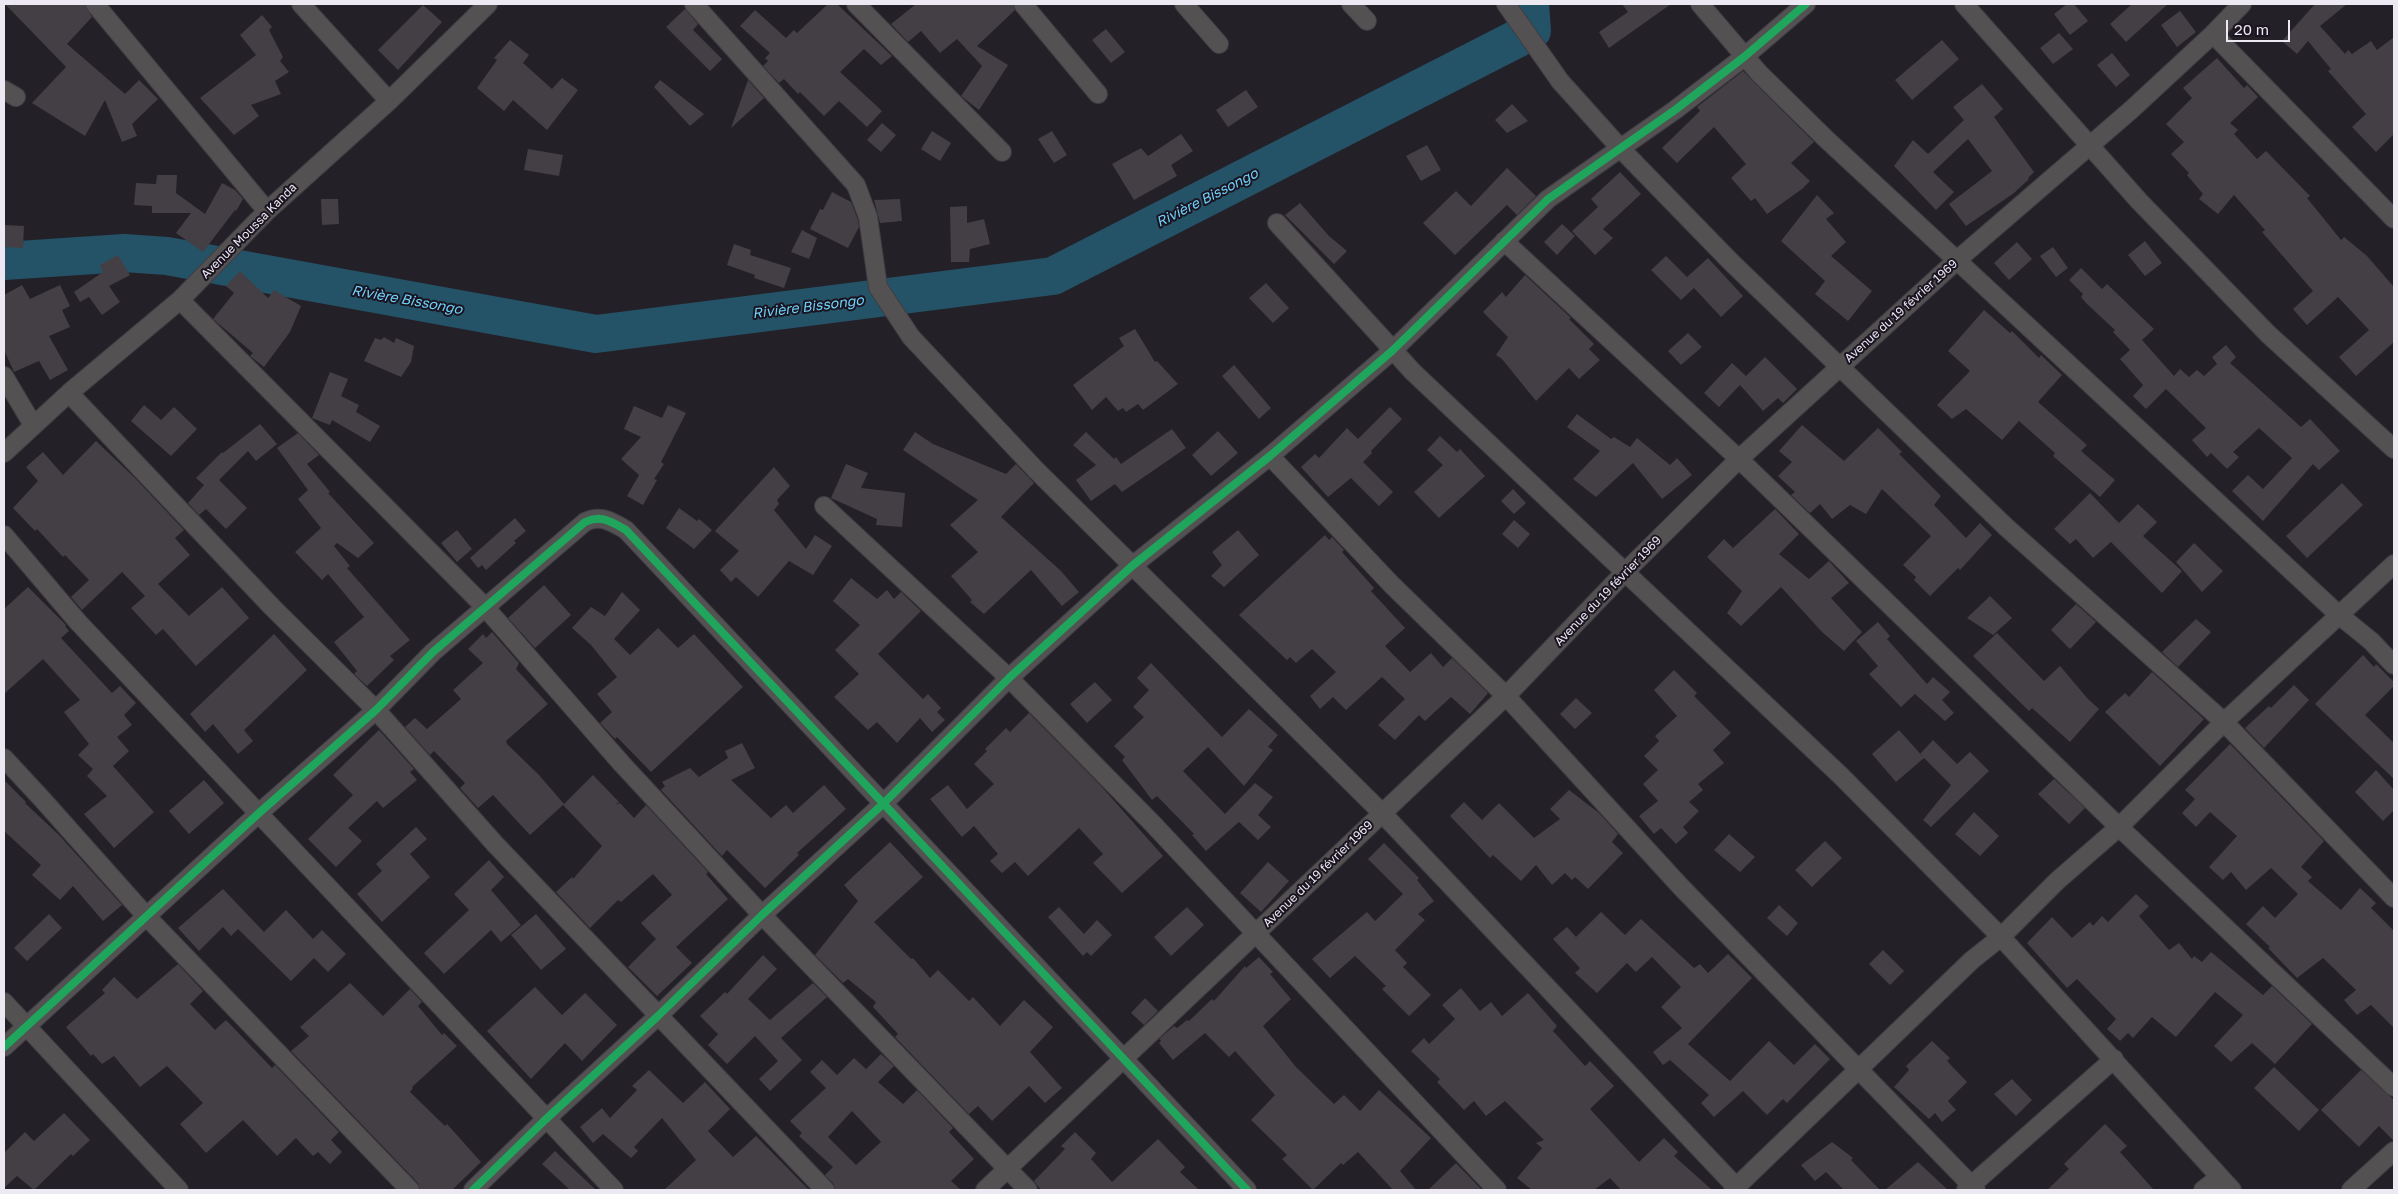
<!DOCTYPE html>
<meta charset="utf-8">
<style>
body{margin:0}
#map{position:relative;width:2398px;height:1194px;overflow:hidden;background:#242028;font-family:"Golos Text",sans-serif}
canvas{display:block}
.frame{position:absolute;inset:0;border:5px solid #ede9f3;pointer-events:none}
.scale{position:absolute;left:2226px;top:20px;width:64px;height:22px;box-sizing:border-box;border:2px solid #ede9f3;border-top:0;padding-left:6px;font-size:15px;line-height:18px;white-space:nowrap;color:#ede9f3;-webkit-text-stroke:4px #1a1421;paint-order:stroke}
</style>
<div id="map">
<canvas width="2398" height="1194"></canvas>
<div class="frame"></div>
<div class="scale">20 m</div>
</div>
<script>
const c = document.querySelector('canvas').getContext('2d');
c.lineJoin = 'round';
function trace(path, color, width, dash) {
  c.strokeStyle = color;
  c.lineWidth = width;
  c.lineCap = dash ? 'butt' : 'round';
  c.setLineDash(dash || []);
  c.stroke(path);
}
function fill(path, color) {
  c.fillStyle = color;
  c.fill(path, 'evenodd');
}
function write(font, color, halo, rows, align = 'center') {
  c.font = font + ' "Golos Text",sans-serif';
  c.lineWidth = 4;
  c.setLineDash([]);
  c.textBaseline = 'middle';
  c.strokeStyle = halo;
  c.fillStyle = color;
  for (const [text, x, y, turn = 0] of rows) {
    c.save();
    c.translate(x, y);
    c.rotate((+turn || 0) * Math.PI / 180);
    c.textAlign = isNaN(turn) ? turn : align;
    if (halo) c.strokeText(text, 0, 0);
    c.fillText(text, 0, 0);
    c.restore();
  }
}
trace(new Path2D(`
 M4 261 124 253 167 256 596 334 1053 276 1532 31 1530 4`), '#245266', 38);
fill(new Path2D(`
 M5 4H85L92 17 67 44 125 94 139 80 158 99 132 124 137 136 122 142 105 100 85 136 32 103 66 67Z
 M828 4H837L892 56 881 65 864 49 840 72 882 111 867 127 839 101 824 116 800 92 798 94 784 79 779 83 763 66 768 61 765 58 770 53 740 26 755 10 786 38 794 30 797 33Z
 M916 4H1013L1015 10 977 46 1008 65 979 110 961 96 982 66 957 39 940 53 921 31 908 42 891 24Z
 M1622 4H1671L1609 48 1599 32 1628 12Z
 M2067 4H2074L2088 21 2070 35 2054 14Z
 M2132 4H2168L2126 42 2110 24Z
 M2315 4H2347L2320 26 2345 54 2348 50 2352 54 2371 41 2377 50 2394 37V134L2376 152 2352 127 2366 114 2328 71 2331 69 2308 41 2297 54 2282 41Z
 M423 5 442 22 398 70 378 50Z
 M685 9 698 24 693 30 722 59 710 71 666 27Z
 M2180 11 2196 32 2177 47 2161 25Z
 M262 15 272 27 269 30 283 57 280 61 289 72 275 81 281 94 251 105 259 116 234 135 200 98 256 55 240 35Z
 M1106 29 1125 52 1111 63 1092 40Z
 M2059 33 2073 49 2053 64 2040 48Z
 M510 40 529 55 523 63 552 89 562 78 578 90 547 130 513 100 504 111 477 88 497 60 494 58Z
 M1942 40 1959 59 1912 100 1895 80Z
 M2112 53 2130 75 2116 87 2097 65Z
 M2217 58 2244 88 2247 85 2258 97 2230 123 2238 130 2234 134 2257 159 2266 151 2310 196 2307 198 2341 240 2344 237 2367 256 2394 287V342L2356 376 2339 357 2369 330 2338 297 2307 325 2293 309 2313 291 2262 232 2265 230 2234 195 2218 214 2199 199 2203 194 2187 175 2189 173 2171 154 2184 142 2166 124 2192 98 2183 88Z
 M1743 71 1814 142 1791 163 1810 181 1802 189 1767 214 1755 198 1751 201 1731 178 1746 164 1714 127 1677 163 1662 148 1700 111 1697 107Z
 M660 80 704 114 690 126 654 87Z
 M748 80 764 98 731 128Z
 M1982 84 2003 109 1994 117 2034 172 2028 178 2029 179 2014 193 1966 226 1949 204 1992 171 1968 139 1933 172 1954 192 1936 210 1894 166 1913 140 1928 154 1964 120 1953 107Z
 M1246 90 1258 107 1228 127 1216 110Z
 M1512 104 1528 121 1507 133 1495 120Z
 M882 123 896 135 881 152 867 140Z
 M932 131 951 143 940 161 921 149Z
 M1052 131 1067 155 1054 163 1038 139Z
 M1181 134 1193 151 1171 165 1177 176 1134 200 1112 164 1141 148 1148 156Z
 M1427 145 1441 170 1421 181 1406 156Z
 M528 149 563 155 559 176 524 170Z
 M1507 168 1536 196 1517 215 1507 205 1455 255 1423 223 1456 191 1471 206Z
 M1620 172 1641 194 1603 229 1613 238 1595 255 1572 231 1598 207 1591 199Z
 M157 175H177L176 193 205 214 222 183 235 190 243 199 236 211 235 210 203 252 176 233 191 213H152V206L134 205 136 183 156 184Z
 M832 192 851 202 858 220 859 227 848 248 810 229 820 209 823 210Z
 M1817 195 1834 213 1826 219 1846 242 1831 256 1872 291 1848 321 1815 294 1825 281 1781 241Z
 M321 199H338L339 224 322 225Z
 M900 199 902 221 880 223 874 200Z
 M1300 203 1329 236 1347 251 1334 264 1285 215Z
 M967 206V223L984 219 990 244 970 249 969 262H951L950 207Z
 M1562 224 1575 236 1557 255 1544 242Z
 M4 225 24 226 23 248 4 247Z
 M802 230 817 238 809 259 791 252Z
 M2145 241 2162 263 2145 276 2128 255Z
 M2017 242 2032 259 2009 280 1994 263Z
 M734 244 751 250 750 255 791 268 784 288 754 278 755 275 727 265Z
 M2053 247 2068 268 2056 277 2040 256Z
 M118 255 130 275 109 286 120 302 102 315 89 297 80 302 74 292 103 272 100 265Z
 M1666 256 1687 277 1708 258 1743 296 1721 317 1694 288 1681 300 1651 270Z
 M2081 268 2102 289 2107 284 2154 329 2142 340 2174 376 2180 369 2189 377 2197 370 2204 376 2217 364 2212 357 2226 345 2236 357 2230 363 2301 427 2310 419 2340 451 2319 470 2313 464 2263 521 2232 491 2248 475 2263 489 2292 458 2259 428 2233 452 2239 457 2227 469 2211 453 2207 457 2192 440 2206 428 2166 389 2146 409 2133 396 2143 385 2120 359 2130 350 2113 332 2115 330 2087 304 2081 297 2083 294 2069 280Z
 M240 271 268 298 274 290 301 306 290 332 264 367 250 356 253 353 213 319 234 293 226 286Z
 M1525 275 1571 318 1569 319 1594 344 1589 349 1600 360 1579 379 1569 368 1536 401 1502 359 1496 355 1508 337 1483 312 1502 292 1506 297Z
 M1266 283 1289 308 1273 323 1249 298Z
 M22 285 30 299 60 285 70 306 62 310 70 327 49 336 68 370 50 380 39 361 14 372 4 350V295Z
 M1984 310 2010 333 2012 331 2039 358 2041 355 2062 375 2038 402 2087 445 2081 451 2115 480 2100 497 2053 456 2055 453 2019 421 2002 440 1966 409 1952 419 1937 405 1970 371 1948 351Z
 M1135 329 1155 362 1157 361 1178 384 1143 410 1138 404 1126 412 1123 408 1118 411 1106 397 1092 410 1073 385 1124 346 1119 338Z
 M1688 333 1702 347 1681 365 1668 351Z
 M384 337 394 343 396 338 414 346 411 362 401 377 364 361 375 338 381 340Z
 M1765 357 1797 389 1783 403 1778 398 1763 411 1740 385 1719 407 1704 393 1732 363 1746 376Z
 M1234 365 1271 408 1259 419 1222 376Z
 M330 372 348 379 341 396 359 405 356 412 380 426 370 442 332 420 330 425 312 418Z
 M144 405 161 420 174 407 197 429 171 456 131 421Z
 M668 405 686 413 661 462 664 464 654 479 657 480 643 505 627 496 639 475 621 459 641 437 624 429 634 406 662 418Z
 M1390 407 1402 419 1371 451 1372 453 1363 462 1393 492 1379 506 1351 478 1328 497 1301 467 1315 454 1319 458 1347 428 1358 439Z
 M1577 414 1611 439 1614 437 1630 447 1637 438 1670 465 1677 458 1692 475 1662 499 1633 463 1596 497 1573 479 1600 451 1567 427Z
 M260 424 277 444 256 461 248 451 219 480 247 508 226 529 206 509 199 515 188 503 204 485 196 478 222 452 223 453Z
 M1802 425 1844 461 1878 428 1902 452 1899 454 1941 496 1934 505 1966 538 1980 523 1992 535 1960 570 1958 568 1930 596 1914 580 1916 577 1903 565 1931 536 1882 489 1866 514 1850 505 1832 519 1820 504 1810 513 1791 495 1795 492 1778 476 1792 462 1779 451Z
 M1172 429 1186 448 1122 492 1115 484 1091 501 1076 480 1096 465 1073 445 1086 432 1114 459 1116 457 1121 464Z
 M1218 431 1238 453 1211 476 1192 455Z
 M915 432 933 444 1006 474 1016 464 1034 483 1001 517 1061 571 1079 592 1062 606 1031 570 984 614 970 602 972 600 951 576 978 552 950 525 978 500 903 450Z
 M298 433 319 455 307 464 330 492 328 493 374 543 358 558 337 543 334 546 350 566 347 568 410 640 390 656 394 660 367 686 354 674 357 671 334 642 364 617 328 574 322 580 295 552 321 528 298 499 308 490 277 448Z
 M1440 436 1457 452 1460 449 1485 476 1439 518 1414 492 1443 465 1427 450Z
 M96 441 135 478 184 530 175 538 190 555 158 584 189 616 222 587 249 618 196 666 163 629 156 635 131 608 145 596 122 572 82 610 71 597 89 580 65 555 63 557 37 529 35 531 13 508 38 481 26 467 43 452 63 475Z
 M846 464 868 473 861 488 905 493 902 527 876 525 877 519 831 498Z
 M774 467 790 486 777 500 779 504 774 510 806 549 815 535 832 546 813 575 789 561 758 597 736 577 731 582 720 570 739 551 715 531Z
 M2342 483 2363 505 2307 558 2286 536Z
 M1513 489 1526 503 1514 514 1501 501Z
 M2090 493 2119 523 2138 504 2157 522 2143 536 2182 571 2162 593 2111 542 2093 558 2076 539 2070 544 2054 529Z
 M679 508 697 521 699 519 712 530 694 549 666 528Z
 M1775 509 1799 534 1779 554 1809 579 1829 561 1849 583 1831 598 1862 632 1844 651 1822 632 1781 587 1741 626 1727 613 1742 591 1707 557 1724 539 1733 548Z
 M515 518 526 531 514 541 516 543 486 570 482 565 478 568 470 558Z
 M1514 520 1530 534 1518 548 1502 534Z
 M457 530 472 549 457 562 441 543Z
 M1238 530 1259 555 1224 587 1211 576 1222 565 1212 552Z
 M1325 535 1329 540 1332 537 1344 550 1342 552 1374 588 1371 591 1405 628 1385 646 1410 672 1431 653 1443 667 1452 658 1488 693 1470 714 1451 697 1425 721 1419 715 1395 740 1378 725 1405 699 1382 677 1346 710 1333 697 1320 709 1310 696 1336 672 1312 649 1296 663 1290 657 1287 660 1239 615Z
 M2194 543 2223 571 2202 592 2176 562Z
 M851 578 877 599 887 590 894 599 901 592 921 611 878 654 923 699 928 694 941 708 937 712 945 720 932 732 920 718 897 743 877 722 868 730 834 697 859 674 835 650 860 625 833 601Z
 M544 585 571 615 535 648 508 618Z
 M28 587 66 625 65 626 69 631 61 638 112 693 120 686 136 703 124 715 132 725 117 737 129 751 113 766 154 812 114 848 84 814 107 796 87 776 93 769 78 755 89 744 64 712 80 700 43 659 4 694V609Z
 M622 592 640 610 614 639 630 655 658 628 678 648 694 634 743 687 651 772 617 737 615 739 600 723 612 712 597 694 617 677 591 645 572 628 591 607 605 616Z
 M1990 596 2012 618 1993 635 1967 618Z
 M2076 604 2096 622 2070 649 2051 630Z
 M2196 619 2211 632 2178 667 2162 652Z
 M1878 622 1890 636 1887 639 1927 684 1933 677 1950 692 1942 700 1954 713 1945 721 1915 694 1901 707 1869 674 1878 666 1856 641Z
 M492 632 519 663 516 669 548 704 506 741 507 744 539 775 564 804 593 775 619 802 615 805 620 803 634 818 646 805 708 872 706 874 728 899 676 947 692 963 657 996 628 967 656 939 641 923 672 895 653 874 621 902 618 900 590 928 556 892 572 877 573 879 602 846 563 805 530 835 493 795 478 808 460 788 465 783 434 751 430 755 405 727 415 718 427 729 461 699 453 690 483 663 468 649 483 634 486 638Z
 M1997 633 2044 681 2060 666 2088 699 2099 709 2070 742 2032 708 2029 711 1973 656Z
 M274 634 307 670 244 730 253 741 238 754 213 724 205 732 190 714Z
 M2363 655 2374 667 2376 664 2394 682V686L2365 715 2394 743V779L2315 704Z
 M1151 663 1222 737 1249 709 1278 735 1268 747 1273 750 1244 786 1208 747 1183 771 1225 814 1255 783 1273 797 1258 815 1271 827 1258 840 1239 822 1206 851 1192 835 1194 834 1157 796 1152 800 1122 760 1125 757 1114 746 1144 717 1133 707 1149 690 1137 678Z
 M1674 670 1697 693 1694 696 1731 733 1713 750 1724 763 1698 784 1703 790 1689 802 1699 811 1683 827 1688 833 1676 844 1661 828 1654 834 1639 816 1658 801 1643 784 1658 770 1644 756 1659 741 1655 736 1677 716 1654 690Z
 M2152 672 2204 719 2160 766 2105 712 2125 693 2129 697Z
 M1095 682 1112 700 1087 723 1070 704Z
 M2294 685 2309 700 2264 748 2245 728 2269 706 2271 708Z
 M1576 698 1592 713 1575 729 1560 714Z
 M1029 713 1101 786 1163 856 1122 893 1093 863 1103 854 1079 828 1028 876 1015 862 1002 873 990 861 998 854 974 826 962 837 930 799 948 785 967 809 994 784 974 764 987 751 985 749 1006 728 1010 732Z
 M379 730 414 769 410 772 417 780 383 808 377 801 348 828 362 841 336 867 308 839 353 795 333 775Z
 M1899 730 1924 758 1896 782 1872 754Z
 M1933 740 1957 764 1970 752 1989 771 1931 827 1923 820 1951 785 1920 754Z
 M742 743 755 768 731 780 771 818 786 805 793 813 824 785 846 809 797 853 799 855 765 888 727 850 722 856 661 790 665 786 662 782 690 768 699 777 728 758 725 751Z
 M2230 744 2324 841 2301 867 2312 877 2308 881 2341 910 2360 888 2376 903 2371 908 2394 931V1028L2371 1005 2357 1015 2344 1000 2356 990 2323 958 2297 978 2268 948 2270 947 2246 924 2263 906 2275 918 2298 894 2271 868 2246 890 2231 872 2223 880 2209 867 2237 836 2210 812 2196 827 2182 813 2195 799 2185 790Z
 M2376 770 2394 790V810L2383 821 2355 792Z
 M2054 779 2085 808 2069 824 2038 794Z
 M4 780 26 802 25 803 59 835 122 905 103 921 73 886 60 900 32 875 41 865 4 831Z
 M204 780 224 803 189 834 169 811Z
 M1569 790 1599 813 1618 834 1612 842 1623 853 1588 889 1575 877 1572 880 1565 873 1552 885 1536 865 1521 881 1493 855 1490 858 1450 816 1464 802 1482 820 1499 803 1534 838 1560 819 1550 809Z
 M1974 812 1999 836 1980 856 1955 834Z
 M416 827 427 839 410 854 430 877 382 922 357 894 382 871 376 864Z
 M1729 834 1755 857 1740 872 1714 850Z
 M1825 841 1842 858 1812 887 1795 870Z
 M890 842 923 877 874 922 911 959 913 958 930 978 938 970 969 1001 973 997 1000 1026 1024 1000 1053 1027 1030 1052 1062 1088 1045 1103 1029 1086 992 1121 978 1106 969 1114 895 1037 898 1034 873 1007 876 1002 848 979 843 983 815 955 858 901 844 885Z
 M1384 843 1419 878 1417 880 1434 901 1418 914 1425 920 1395 950 1407 963 1403 967 1431 995 1409 1016 1382 989 1386 986 1355 956 1330 978 1312 959 1367 912 1375 921 1403 894 1368 859Z
 M489 860 504 877 491 890 521 925 501 942 491 930 444 974 424 953 469 910 454 894Z
 M1268 862 1289 881 1261 912 1240 893Z
 M223 889 264 932 286 910 313 939 322 930 346 954 328 972 314 958 291 981 238 929 231 936 223 927 199 951 178 928Z
 M2136 894 2149 906 2139 916 2169 950 2179 943 2192 959 2194 956 2202 962 2211 952 2263 995 2272 986 2312 1024 2275 1064 2252 1043 2231 1062 2214 1046 2243 1015 2215 992 2176 1037 2152 1017 2133 1038 2128 1033 2120 1041 2107 1029 2116 1019 2077 979 2067 988 2027 943 2052 917 2072 938 2090 922 2093 926 2102 916 2108 922Z
 M1779 905 1798 923 1787 936 1767 918Z
 M1059 907 1084 934 1097 920 1112 935 1091 956 1087 952 1083 956 1048 917Z
 M1187 907 1204 925 1171 956 1154 937Z
 M1601 912 1625 935 1641 919 1694 968 1700 964 1708 973 1728 954 1752 978 1688 1044 1730 1081 1769 1041 1794 1065 1815 1044 1830 1059 1787 1103 1783 1099 1767 1115 1743 1091 1714 1117 1701 1103 1709 1095 1670 1060 1663 1065 1653 1052 1682 1028 1661 1007 1681 987 1652 957 1636 972 1627 963 1597 993 1575 973 1580 968 1553 939 1567 927 1576 937Z
 M49 914 62 928 27 961 14 948Z
 M536 914 566 949 541 970 511 935Z
 M1883 950 1904 971 1890 985 1869 964Z
 M763 955 777 969 748 999 770 1020 813 983 827 997 781 1038 802 1060 770 1091 759 1079 778 1061 755 1036 727 1064 708 1045 718 1034 700 1016 725 992 727 994Z
 M1259 957 1273 972 1270 974 1291 999 1263 1026 1296 1067 1334 1104 1344 1095 1360 1111 1379 1090 1431 1138 1400 1171 1416 1190H1393L1358 1152 1343 1165 1341 1163 1313 1190 1282 1159 1287 1155 1251 1120 1275 1095 1235 1051 1229 1057 1205 1033 1173 1060 1159 1043 1161 1041 1159 1039 1174 1026 1177 1028 1187 1020 1189 1021 1212 999 1214 1001 1245 966 1246 968Z
 M178 964 203 991 190 1004 215 1030 226 1020 272 1068 275 1065 339 1132 331 1140 342 1152 330 1164 318 1152 313 1156 296 1138 277 1156 243 1120 206 1153 180 1124 203 1103 167 1066 140 1087 114 1056 102 1064 93 1054 91 1056 66 1027 105 993 102 990 114 977 137 999Z
 M350 983 383 1016 410 989 422 1002 418 1006 442 1035 444 1033 457 1046 412 1087 413 1088 410 1092 445 1126 447 1124 481 1162 452 1190H420L418 1183 291 1051 309 1036 300 1027Z
 M535 987 562 1015 585 993 617 1025 582 1061 565 1043 531 1079 487 1031Z
 M1461 988 1480 1011 1491 1002 1502 1016 1528 993 1557 1026 1553 1031 1585 1066 1590 1061 1614 1086 1590 1109 1639 1162 1664 1138 1678 1152 1674 1156 1712 1190H1621L1610 1178 1594 1190H1532L1517 1178 1542 1148 1536 1143 1544 1140 1505 1101 1486 1116 1474 1101 1464 1110 1437 1082 1440 1079 1411 1051 1424 1038 1429 1044 1455 1019 1442 1005Z
 M1145 998 1158 1011 1144 1025 1131 1013Z
 M1932 1041 1950 1058 1947 1061 1967 1082 1948 1101 1956 1110 1942 1122 1935 1113 1929 1119 1894 1087 1909 1070 1906 1066Z
 M881 1054 894 1066 878 1082 903 1104 917 1090 953 1128 949 1132 974 1159 951 1181 961 1190H835L833 1183 825 1175 833 1167 799 1136 802 1133 790 1121 826 1088 810 1072 822 1060 837 1075 854 1058 866 1069ZM852 1111 881 1142 856 1165 828 1137Z
 M2274 1067 2319 1110 2299 1131 2254 1088Z
 M649 1070 683 1103 705 1082 730 1109 708 1131 733 1157 756 1136 809 1190H664L696 1160 662 1118 634 1147 638 1151 631 1158 603 1134 593 1143 580 1127 602 1108 610 1118 637 1090 632 1086Z
 M2361 1070 2394 1100V1141L2379 1126 2359 1147 2321 1110Z
 M2012 1079 2032 1100 2016 1116 1994 1094Z
 M64 1113 90 1140 73 1156 71 1154 34 1190 17 1176 4 1188V1153L25 1132 34 1141Z
 M2105 1124 2127 1146 2120 1152 2154 1190H2047L2069 1169 2064 1164Z
 M1075 1132 1096 1153 1091 1159 1112 1182 1158 1139 1185 1167 1180 1172 1199 1190H1041L1034 1181 1065 1149 1061 1146Z
 M1832 1142 1853 1158 1851 1160 1880 1190H1844L1826 1172 1815 1181 1801 1165Z
 M555 1151 562 1158 596 1190H570L542 1164Z
 M1918 1162 1948 1190H1885Z
 M1456 1163 1482 1190H1428Z`), '#443f44');
const minor = new Path2D(`
 M95 4 267 211
 M301 4 389 101
 M694 4 856 185 868 217 878 287 911 337 1036 470 1382 813 1739 1190
 M856 4 1002 152
 M1023 4 1098 94
 M1184 4 1219 44
 M1351 4 1367 21
 M1506 4 1560 81 1621 149 1731 262 2006 527 2224 722 2394 898
 M1700 4 1759 73 1825 138 2339 615 2371 641 2394 665
 M1964 4 2139 201 2268 334 2394 449
 M2213 34 2394 219
 M4 90 16 97
 M1277 223 1413 372 1840 775 2001 937 2232 1190
 M1504 241 1739 459 2119 827 2394 1087
 M180 300 484 606 622 764 762 915 1028 1190
 M4 376 33 425
 M69 393 272 607 376 710 495 844 825 1190
 M4 453 69 393 180 300 267 211 389 101 488 4
 M1270 456 1392 585 1506 696 1681 887 1976 1190
 M824 506 1009 678 1152 823 1497 1190
 M4 535 78 622 614 1190
 M4 758 42 799 147 917 410 1190
 M4 1002 179 1190
 M4 1047 259 813 376 710 433 652 585 522C601 514 612 522 626 530L1247 1190
 M473 1190 545 1120 658 1016 762 915 884 803 1009 678 1132 566 1270 456 1392 351 1548 199 1675 110 1744 57 1806 4
 M985 1190 1506 696 1626 571 1739 459 1956 261 2131 110 2213 34 2242 4
 M1733 1190 1972 960 2001 937 2057 881 2119 827 2224 722 2394 564
 M1966 1190 2114 1059
 M2203 1190 2220 1177
 M2351 1190 2394 1151`);
trace(minor, '#403d44', 20);
trace(minor, '#535152', 18);
trace(new Path2D(`
 M4 1047 259 813 376 710 433 652 585 522C601 514 612 522 626 530L1247 1190
 M473 1190 545 1120 658 1016 762 915 884 803 1009 678 1132 566 1270 456 1392 351 1548 199 1675 110 1744 57 1806 4`), '#20a55d', 8);
write('12px', '#ede9f3', '#1a1421', [
 ["Avenue Moussa Kanda",249,231,-45],
 ["Avenue du 19 février 1969",1901,311,-42],
 ["Avenue du 19 février 1969",1608,591,-46],
 ["Avenue du 19 février 1969",1318,874,-44]
]);
write('italic 14px', '#6fd2fa', '#1a1421', [
 ["Rivière Bissongo",1207,198,-27],
 ["Rivière Bissongo",407,300,10],
 ["Rivière Bissongo",808,307,-7]
]);
</script>
